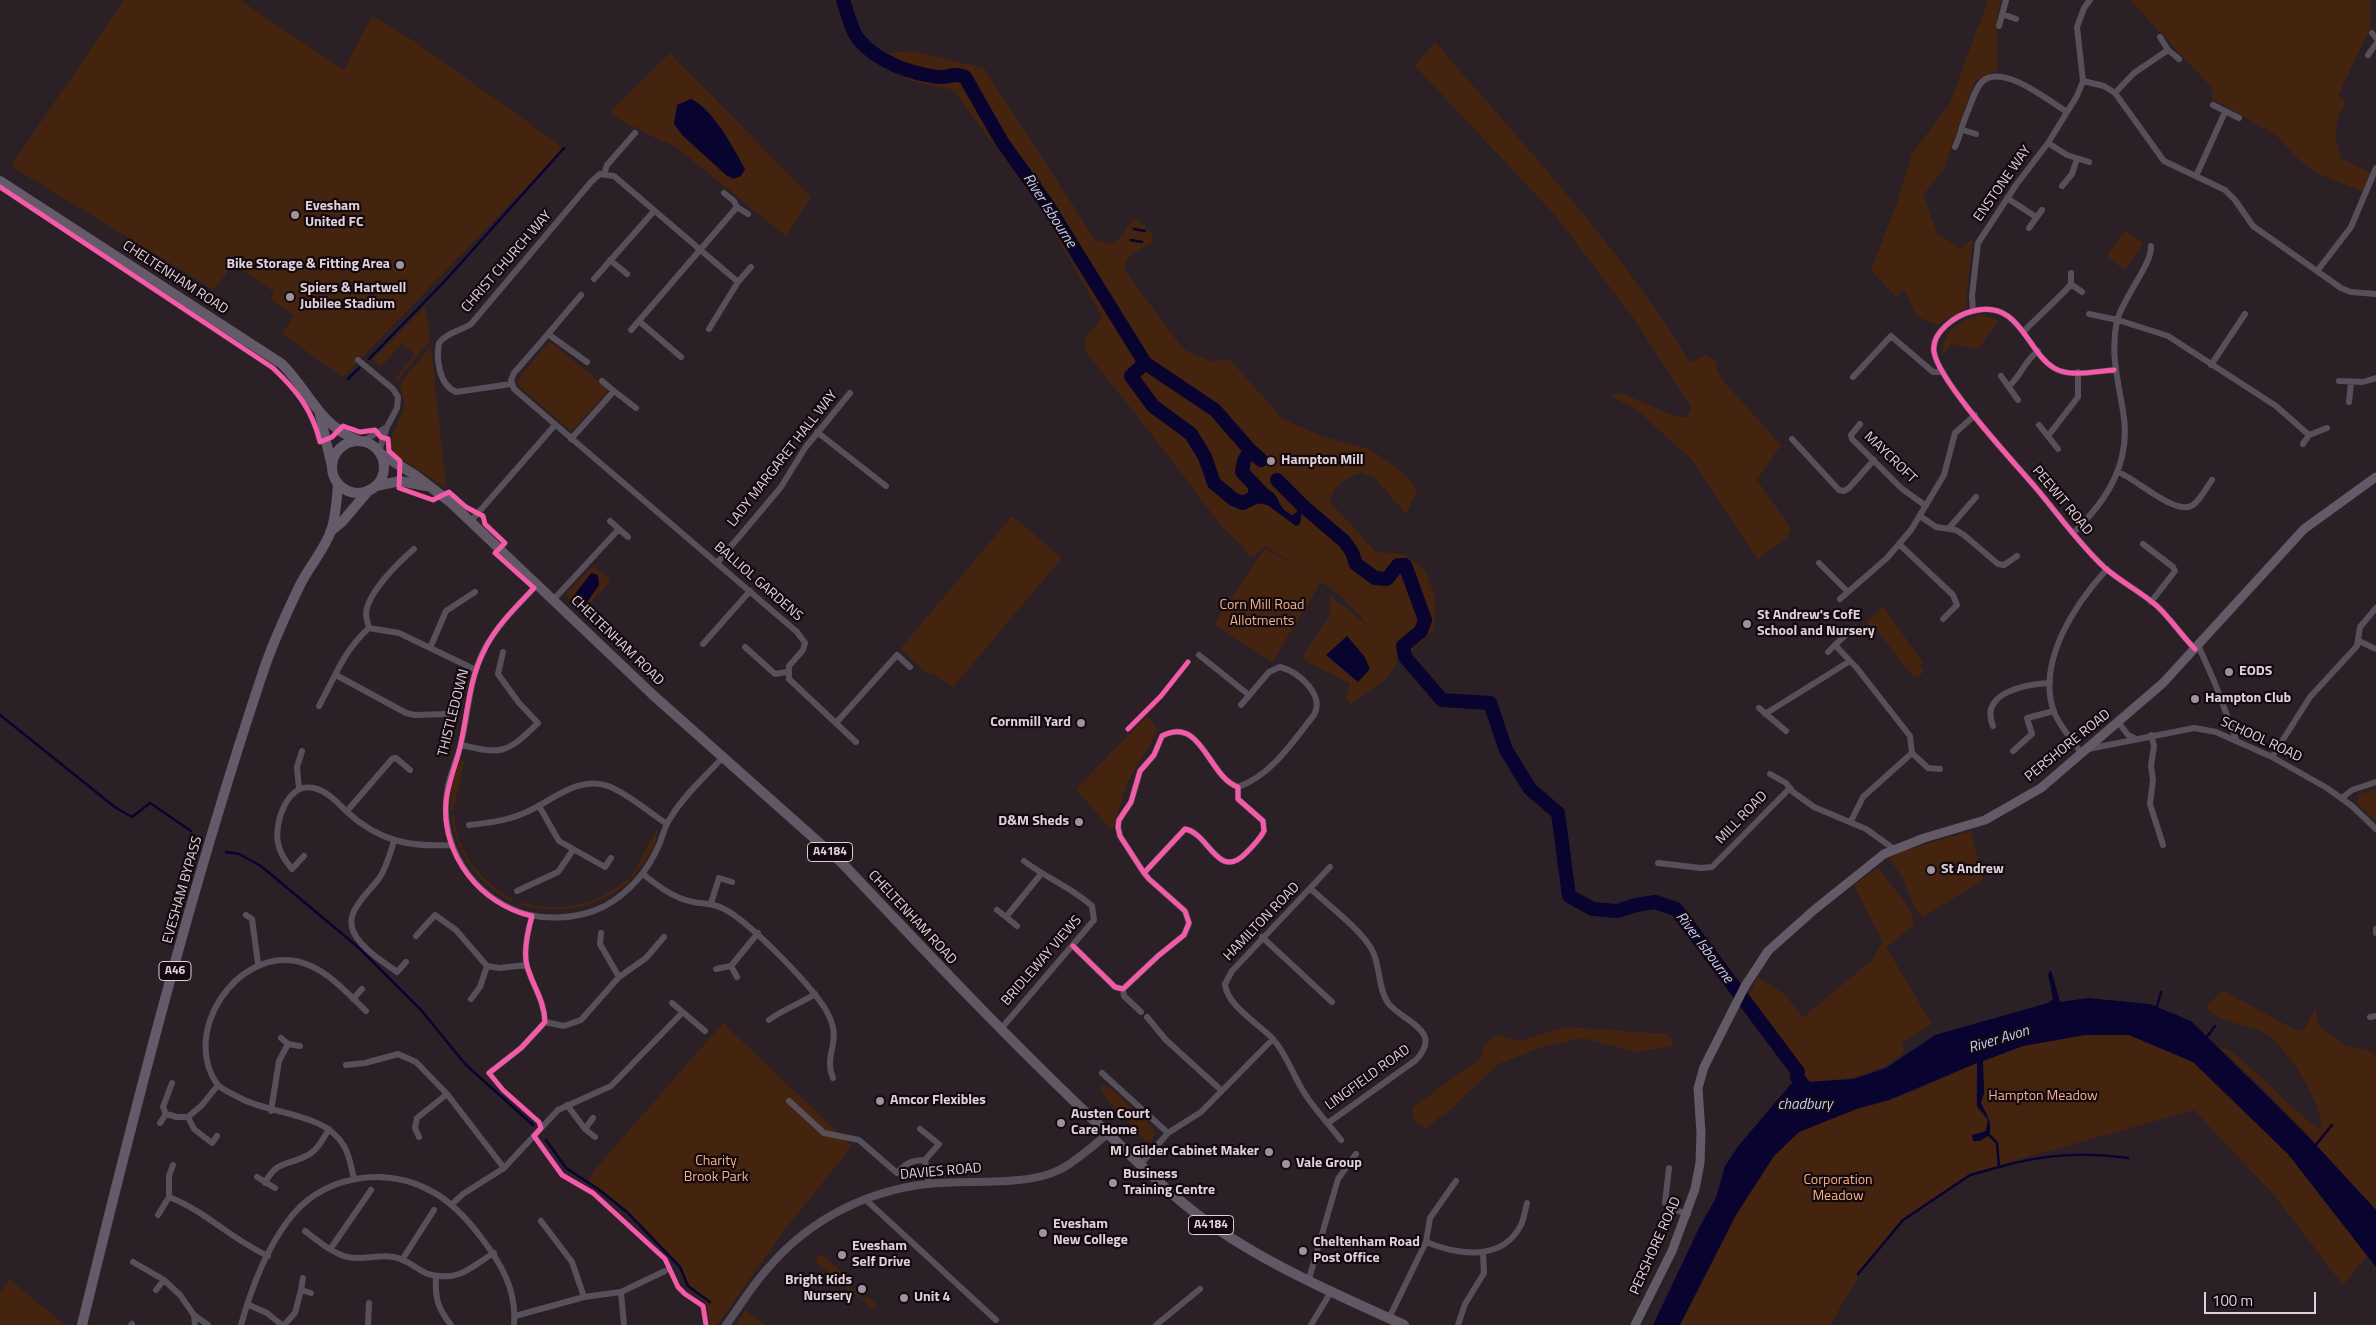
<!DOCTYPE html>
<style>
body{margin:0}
#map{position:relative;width:2376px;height:1325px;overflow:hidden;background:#2c2027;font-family:"Titillium Web",sans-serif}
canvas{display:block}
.scale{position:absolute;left:2204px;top:1292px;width:112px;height:22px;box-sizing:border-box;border:2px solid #e0d0d9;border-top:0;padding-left:6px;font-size:15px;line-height:18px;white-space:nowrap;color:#e0d0d9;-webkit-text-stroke:4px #13090f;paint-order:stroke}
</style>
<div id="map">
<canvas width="2376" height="1325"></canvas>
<div class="scale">100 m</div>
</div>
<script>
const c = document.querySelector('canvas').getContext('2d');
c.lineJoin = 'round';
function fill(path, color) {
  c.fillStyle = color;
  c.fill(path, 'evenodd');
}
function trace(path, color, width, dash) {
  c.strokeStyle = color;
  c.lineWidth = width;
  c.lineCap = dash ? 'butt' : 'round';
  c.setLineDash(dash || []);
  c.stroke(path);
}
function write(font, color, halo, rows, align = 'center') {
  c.font = font + ' "Titillium Web",sans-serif';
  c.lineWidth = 4.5;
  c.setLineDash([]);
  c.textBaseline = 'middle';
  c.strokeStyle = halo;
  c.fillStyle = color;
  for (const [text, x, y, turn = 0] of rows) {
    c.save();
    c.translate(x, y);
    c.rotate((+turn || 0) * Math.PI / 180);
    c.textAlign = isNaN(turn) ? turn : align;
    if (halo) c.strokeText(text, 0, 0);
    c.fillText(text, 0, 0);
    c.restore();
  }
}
fill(new Path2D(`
 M124 0H240L344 70 372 16 417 43 564 148 343 377 282 334 294 316 270 299 274 292 233 264 214 290 11 166Z
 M1988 0H2002L1997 14V70L1975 81 1944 169 1923 195 1937 233 1960 249 1973 238 1966 298 1967 308 1937 325 1916 316 1904 289 1896 297 1871 270 1897 203 1912 154 1950 103Z
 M2130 0H2371L2370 28 2338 96 2346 100C2333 125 2334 133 2341 159L2372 173 2365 192 2318 174 2299 160 2276 135 2211 98 2213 89Z
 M1435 42C1523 145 1620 246 1690 363L1705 355 1715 360 1717 371 1724 382 1781 445 1757 480 1791 529 1787 538 1758 559 1693 461 1637 410 1611 396 1621 393 1672 415 1687 418 1692 408 1632 316 1555 215 1415 66Z
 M911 51 984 68 1096 241 1112 244C1127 236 1123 229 1135 218L1152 234V243C1139 250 1127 253 1124 269L1183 349 1210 361 1230 360 1283 419 1321 436 1369 449 1394 465 1410 480 1417 491 1406 514 1376 479 1362 472C1346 478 1333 484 1330 502L1375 551 1405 555 1425 570 1435 597 1434 629 1400 662 1393 653 1397 662 1385 680 1350 704 1346 697 1350 683 1308 662 1303 658 1305 653 1330 615V596L1371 628 1340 595 1321 582 1272 662 1214 624 1265 548 1304 571 1266 546 1254 556 1249 557C1241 542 1226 532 1216 519 1174 462 1130 407 1086 352L1085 339 1102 317 1040 206 953 90 912 81 885 68V59L888 53Z
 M670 53 811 197 786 236 676 147 665 141 664 143 634 126 632 128 610 112Z
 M2127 232 2144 244 2124 270 2109 258 2108 254 2123 233Z
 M425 306 430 341 397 381 395 379 415 354 402 343 381 367 373 360Z
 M1981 314 1999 321 1978 349 1952 344 1942 355C1943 330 1959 322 1981 314Z
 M548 343H552L607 388V392L573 430H570L519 386 518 379Z
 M431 346 446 488 394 454 389 443 405 406 400 384Z
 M1012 516 1062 558 953 687 934 674 927 673 900 649Z
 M594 566 611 581 580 613 566 596 569 590Z
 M1883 606 1923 663 1920 666 1924 672 1914 678 1876 629 1874 630 1866 623Z
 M1147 716 1158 730 1128 782 1112 831 1076 789Z
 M461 758 464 763 453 810 450 811 452 785Z
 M2376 789V821L2357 803 2359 794Z
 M451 815 454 816C458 853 480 881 512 899L513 902C478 885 456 854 451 815Z
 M659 826 654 847 633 878 632 875Z
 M1971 831 1983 880 1923 917 1914 907 1904 880 1889 858 1906 850Z
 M1878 867 1910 910 1914 925 1886 947 1932 1024 1901 1043 1904 1052 1884 1067 1852 1078 1808 1082 1797 1077 1798 1071 1746 1003 1757 977 1786 995 1802 1018 1872 960 1883 942 1854 885Z
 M629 878 631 880C598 910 559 915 517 904L519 902C564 914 593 906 629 878Z
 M2222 992H2226L2299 1032 2304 1029 2319 1002 2316 1010 2319 1027 2344 1045 2372 1052 2376 1057V1210L2260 1085 2220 1048C2237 1045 2297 1120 2322 1129 2322 1103 2288 1048 2266 1034 2251 1024 2220 1023 2209 1010L2207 1005Z
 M723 1023 852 1146 786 1228 717 1325H710L707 1304 688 1285 681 1266 628 1211 587 1181 598 1166Z
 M1566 1027 1666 1034 1673 1041 1671 1046 1636 1052 1583 1038 1542 1047 1498 1064 1446 1114 1439 1117 1427 1128 1417 1124 1412 1115 1413 1107 1480 1059 1485 1044 1497 1035 1519 1041Z
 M2085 1035H2129L2193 1062 2288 1154 2367 1256 2343 1285 2275 1196 2194 1110 2006 1163 1970 1175 1903 1220 1858 1274 1857 1279 1830 1325H1680C1706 1276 1755 1160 1800 1132 1827 1115 1860 1110 1890 1100 1920 1090 1948 1075 1977 1063 1978 1073 1974 1098 1977 1107 1981 1116 1995 1122 1983 1133L1976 1134 1987 1138C1997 1126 1985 1114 1981 1103L1984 1093 1983 1061 2023 1046Z
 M1104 1085 1110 1088 1153 1128 1155 1134 1150 1143 1146 1141 1106 1098 1100 1088Z
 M821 1254 853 1282 850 1287 863 1299 866 1296 878 1305 874 1310 814 1261Z
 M10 1279V1280L65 1325H0V1292Z
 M745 1310 765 1325H736Z`), '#44240f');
fill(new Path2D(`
 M691 99C713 109 733 147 745 169L741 176 733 179 726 175 683 136 674 124 677 105Z
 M1252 478C1259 482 1265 487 1272 492 1281 499 1278 510 1293 515L1303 506 1300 524 1296 526 1262 501 1251 502 1248 498V479Z
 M591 573 598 575 599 585 587 602 582 605 577 601 575 594Z
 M1347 636 1364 656 1370 669 1358 682 1326 655Z
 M2051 970 2060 1002 2088 998 2150 1004 2191 1021 2306 1134 2376 1210V1267L2288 1154 2193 1062 2129 1035H2085L2023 1046 1983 1061 1984 1093 1981 1103C1986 1115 1993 1121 1989 1135L1980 1141H1973L1972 1135 1986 1131 1988 1119 1977 1106V1063L1889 1100 1859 1108 1799 1132 1774 1156 1736 1215 1680 1325H1653L1700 1226 1716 1198 1725 1166 1739 1145 1797 1077 1808 1082 1853 1079 1886 1068 1935 1035 2048 1003 2053 999 2048 974Z`), '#090330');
trace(new Path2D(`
 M1134 229 1145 231
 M1131 240 1142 242
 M369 359 444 282 564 148
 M348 379 359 368
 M0 715 116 808 132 817 150 803 191 831
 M226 852 239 854 261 866 359 948 421 1010 466 1065 533 1125
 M2156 1010 2161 992
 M2206 1038 2215 1026
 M546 1140 566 1168 598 1189 627 1212 680 1267 688 1286 710 1302
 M2314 1147 2332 1125
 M1999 1167C2045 1154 2081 1152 2128 1158
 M1858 1274 1903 1220 1970 1175 1999 1167 1997 1143 1989 1135`), '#090330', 2.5);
trace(new Path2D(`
 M843 0C847 12 851 30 859 40 878 62 911 74 939 77 951 78 950 72 965 77L1002 142 1046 203 1145 363 1215 410 1250 450 1244 461 1242 472 1261 492
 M1145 363 1131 376 1153 406 1191 434 1205 457 1214 483 1233 499 1243 503 1257 496 1267 498
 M1250 450 1261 460
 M1277 480 1303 506 1344 541 1352 552 1356 564 1375 578 1387 579 1398 565H1405L1425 620 1421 631 1403 646 1405 657 1442 700 1490 703 1506 750 1530 789 1558 813 1569 896 1593 909 1617 911 1636 905 1655 902 1676 909 1798 1072 1797 1077 1808 1091`), '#090330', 14);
trace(new Path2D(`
 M2002 14 2016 19
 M1999 26 2006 0
 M2372 33 2376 38
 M2160 37 2168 50 2179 59
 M2368 55 2376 44
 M2083 81 2104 86 2115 93 2164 161 2225 190 2235 200 2253 226 2341 288 2351 292 2376 294
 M2115 93 2134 73 2168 50
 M2213 105 2239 118
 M1963 130 1976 134
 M2048 143 2067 155 2089 162
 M1955 147C1961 135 1962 123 1968 111 1972 101 1976 86 1984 80 2005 65 2049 101 2067 112
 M604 174 607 165 635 133
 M2196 176 2225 112
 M2062 186 2072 174 2077 159
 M724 193 734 201 737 207 748 214
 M2007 198 2036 217
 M2029 228 2042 210
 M610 260 627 274
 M2318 270 2351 227 2376 168
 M594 279 654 211
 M738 282 751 267
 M2071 284 2082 292
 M581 295 548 334 587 362
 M1973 311 1972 296 1978 243 2016 185 2048 143 2077 96 2083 81 2077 27 2084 8 2090 0
 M2089 314 2118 320 2168 336 2276 406 2309 435
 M639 321 681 357
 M631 330 737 207
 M2024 331 2066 290 2071 284V273
 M548 334 514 373 511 380 514 389 797 632 805 643 803 650 789 666V679L856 742
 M358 360 393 389 398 397 397 408 387 427 379 451
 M2211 365 2245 314
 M2114 370C2097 371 2070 378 2054 368 2026 351 2020 299 1973 311 1956 315 1931 332 1934 352 1939 382 2013 461 2036 488 2058 514 2079 544 2105 568 2121 582 2141 592 2157 606 2171 619 2181 635 2195 649
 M2001 376 2018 400
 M1853 377 1891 336 1933 372H1943
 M2339 381 2363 382 2376 378
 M511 384 456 392C439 385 436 359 439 343 446 333 460 331 471 324L591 182 600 174 614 176 738 282 709 329
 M2009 386C2021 376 2025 360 2038 351
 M614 391 636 408
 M2349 402 2351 382
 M1860 424 1851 435 1852 439 1901 488 1926 506
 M2039 425 2058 449
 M817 432 886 486
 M2048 436 2078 397V372
 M571 439 614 391 602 381
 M1792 439 1839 490 1844 491 1849 488 1874 460
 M363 441 387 427
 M2303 444 2309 435 2327 428
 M2118 472C2137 479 2176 517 2193 505 2201 499 2206 488 2212 480
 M1920 516 1936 527 1956 530 1964 535 1998 564 2004 565 2017 556
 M471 521 555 425
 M610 521 628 537
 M1949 528 1976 497
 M2073 533C2108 500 2132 461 2123 411 2118 380 2110 353 2117 321 2123 298 2153 262 2151 246
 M1899 544 1953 595 1957 605 1943 619
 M2143 544 2173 567 2175 571 2151 602
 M717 563 781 487 805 448 850 393
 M1819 563 1848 592
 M538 584C519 604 498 624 485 648 469 678 469 711 461 743 458 758 451 771 448 786 438 837 464 886 510 908 537 922 578 920 605 906 630 892 648 870 659 845 663 835 665 825 671 817 684 795 706 776 723 757
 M554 599 618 530
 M1840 599 1887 558 1911 530 1944 475 1955 433 1975 415
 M369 628C368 623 366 618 366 613 368 592 399 562 414 549
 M2359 641 2376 649
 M703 644 750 591
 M2198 645 2214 681 2236 739
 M745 647 775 674 787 672
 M430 648 446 611 475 592
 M1828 652 1835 645
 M1199 655 1249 695
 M1850 661 1835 645 1851 630
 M336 675 406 713 415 715 448 714
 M319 706C335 677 344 650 369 628L399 633 476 670
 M1759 708 1786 731
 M1765 714 1850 661 1856 667 1910 736 1912 753 1863 797 1851 821
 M836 723 897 655 910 667
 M2119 723 2128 735 2136 739
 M1993 726C1979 692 2027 684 2050 683
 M2151 735 2154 746 2151 766 2153 780 2150 804 2163 845
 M461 745C503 755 507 753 538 723L519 703 498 674 503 652
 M2088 749 2194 728 2216 732 2272 757 2327 788 2352 806 2376 829
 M2013 751 2032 734 2027 718 2054 711
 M1912 753 1928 768 1940 769
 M2082 754C2073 741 2060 727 2054 712 2036 662 2075 604 2107 569
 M2272 757 2310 697 2357 646 2360 627 2376 608
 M1770 774 1786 783 1793 792 1814 807 1866 829 1894 849
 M1238 787C1272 775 1293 741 1314 715 1325 695 1299 672 1280 667L1269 672 1241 705
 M299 789 297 767 302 751
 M2342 798 2352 790 2376 782
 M539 806 559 841 605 867 611 858
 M347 811 392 759 396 758 410 770
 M469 825C488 823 505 821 522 814 550 803 576 775 608 786 629 794 648 812 667 824
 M394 841C390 853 387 866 380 877 366 897 336 916 361 943 371 955 385 963 397 972L406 962
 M304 856 292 869C286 861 280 854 278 843 274 823 287 782 314 788 327 791 338 803 347 812 380 842 410 847 452 845
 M1658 863 1701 868 1712 867 1790 788
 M1330 867 1232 971 1225 984C1227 1006 1258 1023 1272 1038 1287 1054 1293 1076 1305 1094 1315 1110 1329 1124 1341 1140
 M643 874C658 886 673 898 693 902 703 904 712 903 722 908 747 919 818 991 829 1016 842 1043 823 1055 833 1078
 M1311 889C1329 906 1358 927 1371 948 1381 964 1377 987 1388 1003 1403 1022 1444 1030 1416 1060L1328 1123
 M517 891 558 872 573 850
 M711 903 719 878 732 882
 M997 910 1006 917
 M246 915 252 919 258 964
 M1017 926 1006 917 1041 874
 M2376 929V933
 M601 933 600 944 619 977
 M416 936 435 915 456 930 487 966 499 968 527 965
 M1262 937 1332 1002
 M1073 946 1115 987 1123 989 1158 956 1184 935 1189 923 1185 911 1149 879 1144 873 1120 836 1118 827 1119 820 1131 802 1140 771 1154 755 1162 736C1202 715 1208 777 1238 787V799L1263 821 1264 831C1260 839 1253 846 1246 853 1218 882 1209 833 1185 829L1144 873
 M716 969 731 966
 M737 977 731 966 758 933
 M1123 989 1124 996 1141 1012
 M353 999 362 989
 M471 999 480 987 487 966
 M672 1003 705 1031
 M1147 1017 1166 1040 1221 1090
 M2370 1017 2376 1016
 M769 1020C783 1009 800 1004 815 994
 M545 1022 564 1026 581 1020 619 977 646 958 664 937
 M1000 1030 1094 920 1092 906C1071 887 1046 878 1024 861
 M281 1038 288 1044 300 1046
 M346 1065 365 1063 398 1054 416 1062 447 1094 504 1168
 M489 1073 521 1048 545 1022C544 999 533 987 527 966 523 951 528 930 532 916
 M1102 1073 1168 1133
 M172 1083 163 1107 166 1114 177 1117H188L194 1129 212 1143 217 1136
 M789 1101 824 1133 859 1140 897 1173C906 1163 912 1160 925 1160
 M567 1105 585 1129 595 1137
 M271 1111 279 1061 288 1044
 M188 1117 202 1105 218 1085
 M160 1123 166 1114
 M585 1129 593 1118
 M920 1129 939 1144 925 1160 929 1183
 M419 1137 415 1128 417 1118 447 1094
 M1140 1165 1168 1133 1201 1112 1273 1039
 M1669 1168 1665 1203 1675 1210 1688 1214
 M257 1177 275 1188
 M354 1178C351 1168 350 1156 344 1146 325 1112 271 1115 240 1098 233 1094 222 1090 217 1084 181 1032 236 950 296 961 325 967 345 991 366 1011
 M265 1183C277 1160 287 1166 306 1156 317 1151 323 1139 329 1129
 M169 1197C207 1212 231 1239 268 1256
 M865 1199 996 1320
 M451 1205 463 1194 504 1168 558 1110 611 1086 682 1013
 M158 1215 169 1197V1176L173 1165
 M541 1221 572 1262 584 1297
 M305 1231C317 1240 333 1254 348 1257 365 1261 383 1252 401 1259 422 1268 422 1278 450 1276 465 1275 480 1261 494 1253
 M1426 1242C1458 1255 1502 1262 1521 1225 1524 1219 1525 1210 1527 1203
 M331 1248 371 1190
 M402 1260 434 1210
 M133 1262 164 1280 180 1295 194 1315 195 1325
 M436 1276C435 1298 437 1307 451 1325
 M303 1278 301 1290 311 1293
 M1309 1279 1338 1179 1356 1154
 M156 1290 164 1280
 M621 1292 624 1325
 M247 1304 267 1313 282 1325
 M194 1315 208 1325
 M515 1316 584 1297 621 1292 665 1271
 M1389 1318 1426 1242 1430 1218 1456 1181
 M131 1325 132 1324
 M241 1325C251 1289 265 1252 287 1222 321 1175 384 1165 433 1192 451 1202 467 1219 480 1236 501 1263 517 1290 514 1325
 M284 1325 295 1313 301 1290
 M368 1325 369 1303
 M1156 1325 1200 1289
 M1311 1325 1332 1290
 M1458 1325 1465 1304 1484 1273 1483 1253`), '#57505b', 6);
trace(new Path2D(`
 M726 1325C740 1306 753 1284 769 1267 809 1220 866 1191 927 1184 965 1179 1026 1187 1059 1170 1077 1161 1092 1146 1108 1134`), '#57505b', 8);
trace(new Path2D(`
 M1635 1325 1672 1251 1695 1189 1700 1163 1701 1133 1698 1088 1704 1067 1745 986 1768 951 1814 910 1884 854 1924 838 1985 820 2041 788 2163 683 2304 529 2376 477`), '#625a67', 9);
trace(new Path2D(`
 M381 454 415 475 450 502 653 695 842 863C926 952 1010 1041 1099 1125 1139 1163 1178 1204 1225 1234 1278 1269 1346 1299 1404 1325
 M376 486 400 481 426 486`), '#625765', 10);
trace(new Path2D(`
 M0 181 282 364C309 391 319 425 357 440
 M320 415 332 467
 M332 467a26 26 0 1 1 52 0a26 26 0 1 1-52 0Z
 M330 532 342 522 369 490
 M82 1325C135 1108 191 887 262 675 272 644 286 614 300 585 309 567 324 550 331 531 336 516 337 499 338 483`), '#655a69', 10);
trace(new Path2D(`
 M0 187 273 368C297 391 312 409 320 442L332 437 343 426 360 432 375 430 381 437 388 439 389 451 400 461 399 488 433 500 449 492 466 507 483 516 485 524 505 543 495 553 534 588C516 607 495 627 484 651 469 680 468 711 461 743 457 763 448 781 446 802 441 855 481 905 532 916 528 930 523 951 527 966 533 987 544 999 545 1022L521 1048 489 1073 503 1090 539 1122 541 1128 534 1136 562 1175 593 1193 665 1259 678 1287 685 1294 703 1306 706 1325
 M2114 370C2097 371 2070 378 2054 368 2026 351 2020 299 1973 311 1956 315 1931 332 1934 352 1939 382 2013 461 2036 488 2058 514 2079 544 2105 568 2121 582 2141 592 2157 606 2171 619 2181 635 2195 649
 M1128 729 1161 696 1188 662
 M1073 946 1115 987 1123 989 1158 956 1184 935 1189 923 1185 911 1149 879 1144 873 1120 836 1118 827 1119 820 1131 802 1140 771 1154 755 1162 736C1202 715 1208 777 1238 787V799L1263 821 1264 831C1260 839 1253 846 1246 853 1218 882 1209 833 1185 829L1144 873`), '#f35aa7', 5);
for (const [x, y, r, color] of [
 [295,215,5,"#a1929b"],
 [400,265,5,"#a1929b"],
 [290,297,5,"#a1929b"],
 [1271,461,5,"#a1929b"],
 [1747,624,5,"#a1929b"],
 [2229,672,5,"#a1929b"],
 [2195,699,5,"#a1929b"],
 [1081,723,5,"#a1929b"],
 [1079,822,5,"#a1929b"],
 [1931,870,5,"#a1929b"],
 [880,1101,5,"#a1929b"],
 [1061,1123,5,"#a1929b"],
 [1269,1152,5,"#a1929b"],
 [1286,1164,5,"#a1929b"],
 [1113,1183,5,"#a1929b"],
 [1043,1233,5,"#a1929b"],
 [1303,1251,5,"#a1929b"],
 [842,1255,5,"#a1929b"],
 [862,1289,5,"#a1929b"],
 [904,1298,5,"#a1929b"]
]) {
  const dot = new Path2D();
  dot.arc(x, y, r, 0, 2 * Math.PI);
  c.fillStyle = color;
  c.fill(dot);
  trace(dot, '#13090f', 2);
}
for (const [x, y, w] of [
 [830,852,45],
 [175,971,32],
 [1211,1225,45]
]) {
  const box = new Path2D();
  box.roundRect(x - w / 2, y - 9.5, w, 19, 4);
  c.fillStyle = '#13090f';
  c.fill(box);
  trace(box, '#e0d0d9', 1);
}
write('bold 12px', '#e0d0d9', null, [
 ["A4184",830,852],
 ["A46",175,971],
 ["A4184",1211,1225]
]);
write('14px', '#e0d0d9', '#13090f', [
 ["ENSTONE WAY",2003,184,-55],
 ["CHRIST CHURCH WAY",507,262,-49],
 ["CHELTENHAM ROAD",175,278,33],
 ["MAYCROFT",1890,458,44],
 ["LADY MARGARET HALL WAY",783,459,-52],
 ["PEEWIT ROAD",2062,501,50],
 ["BALLIOL GARDENS",758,582,41],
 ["CHELTENHAM ROAD",617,641,44],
 ["THISTLEDOWN",454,713,-76],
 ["SCHOOL ROAD",2261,740,25],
 ["PERSHORE ROAD",2068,746,-39],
 ["MILL ROAD",1742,818,-46],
 ["EVESHAM BYPASS",183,890,-74],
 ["CHELTENHAM ROAD",912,918,47],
 ["HAMILTON ROAD",1262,922,-46],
 ["BRIDLEWAY VIEWS",1042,961,-49],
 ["LINGFIELD ROAD",1368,1078,-36],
 ["DAVIES ROAD",941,1172,-5],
 ["PERSHORE ROAD",1656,1246,-66]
]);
write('bold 14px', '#e0d0d9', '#13090f', [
 ["Evesham",305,207],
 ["United FC",305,223],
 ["Bike Storage & Fitting Area",390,265,"right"],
 ["Spiers & Hartwell",300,289],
 ["Jubilee Stadium",300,305],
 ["Hampton Mill",1281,461],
 ["St Andrew's CofE",1757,616],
 ["School and Nursery",1757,632],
 ["EODS",2239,672],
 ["Hampton Club",2205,699],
 ["Cornmill Yard",1071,723,"right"],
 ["D&M Sheds",1069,822,"right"],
 ["St Andrew",1941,870],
 ["Amcor Flexibles",890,1101],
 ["Austen Court",1071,1115],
 ["Care Home",1071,1131],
 ["M J Gilder Cabinet Maker",1259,1152,"right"],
 ["Vale Group",1296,1164],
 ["Business",1123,1175],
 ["Training Centre",1123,1191],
 ["Evesham",1053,1225],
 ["New College",1053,1241],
 ["Cheltenham Road",1313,1243],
 ["Post Office",1313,1259],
 ["Evesham",852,1247],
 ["Self Drive",852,1263],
 ["Bright Kids",852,1281,"right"],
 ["Nursery",852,1297,"right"],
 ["Unit 4",914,1298]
], 'left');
write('14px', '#f1b087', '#13090f', [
 ["Corn Mill Road",1262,606],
 ["Allotments",1262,622],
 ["Hampton Meadow",2043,1097],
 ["Charity",716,1162],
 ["Brook Park",716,1178],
 ["Corporation",1838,1181],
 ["Meadow",1838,1197]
]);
write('italic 15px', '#c0caf6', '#13090f', [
 ["River Isbourne",1049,211,57],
 ["River Isbourne",1704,948,53],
 ["River Avon",1999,1040,-17],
 ["chadbury",1805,1105]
]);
</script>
